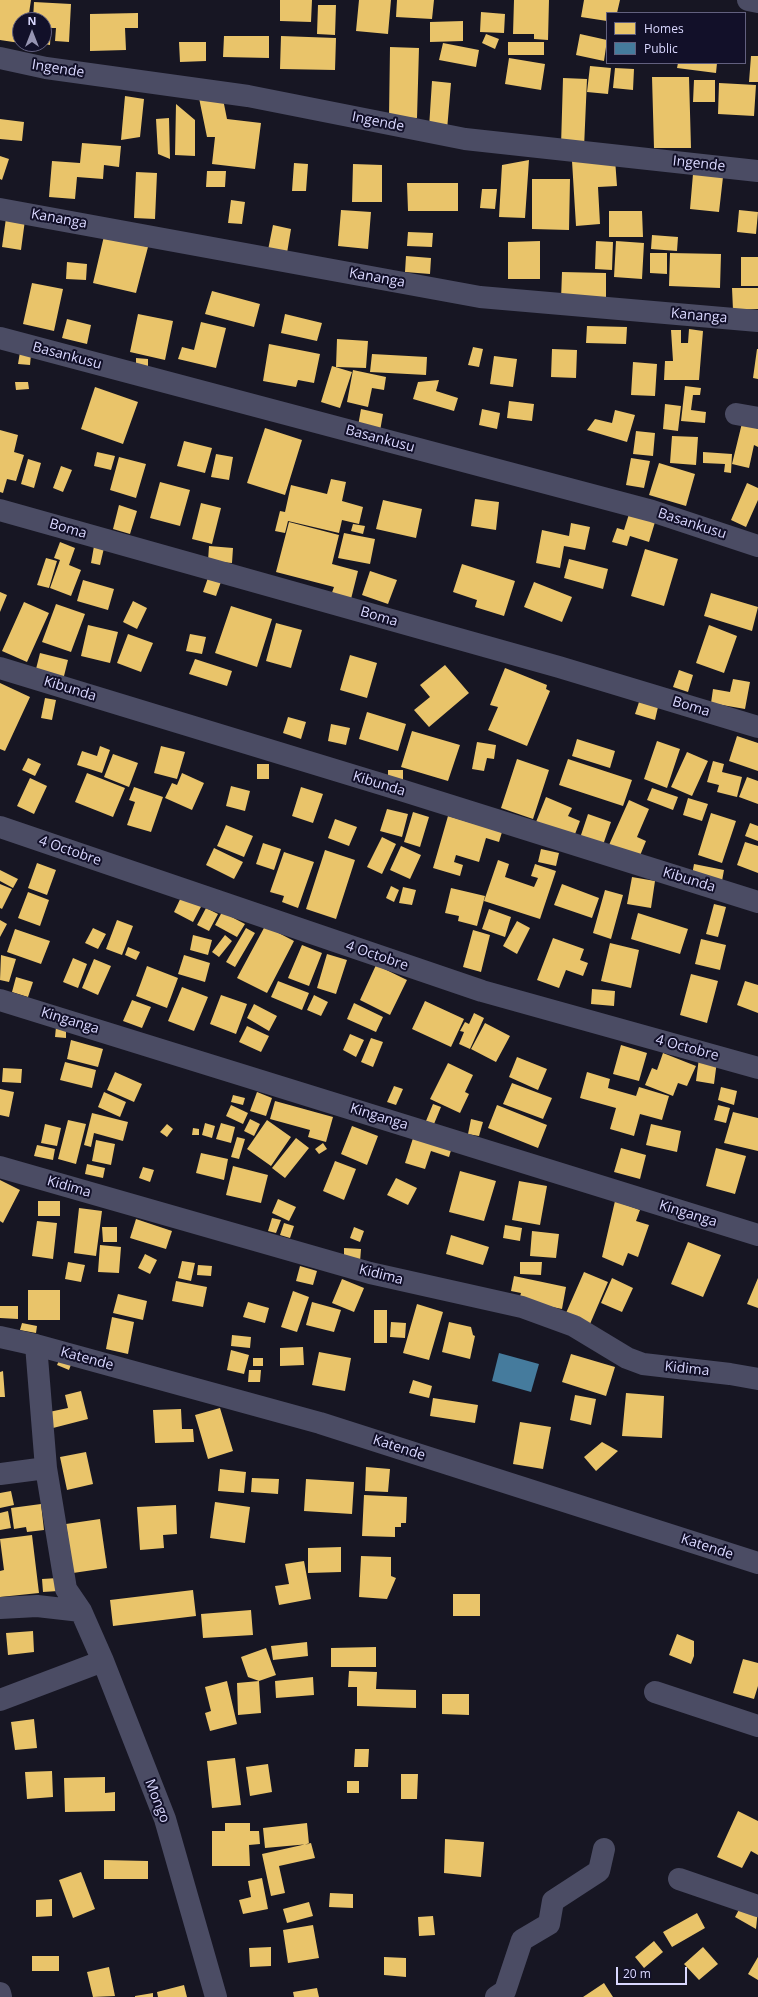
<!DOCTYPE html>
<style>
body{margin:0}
#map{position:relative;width:758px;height:1997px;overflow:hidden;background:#171623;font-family:"Open Sans",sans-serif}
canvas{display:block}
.legend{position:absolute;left:606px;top:12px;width:140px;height:52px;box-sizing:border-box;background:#121029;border:1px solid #62607f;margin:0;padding:5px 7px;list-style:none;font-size:12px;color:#dad8ff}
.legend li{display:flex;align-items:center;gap:8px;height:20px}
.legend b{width:20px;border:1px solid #62607f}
.north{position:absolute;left:12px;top:12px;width:40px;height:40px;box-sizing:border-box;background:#121029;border:1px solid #62607f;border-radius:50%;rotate:0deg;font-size:11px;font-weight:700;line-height:16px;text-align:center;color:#dad8ff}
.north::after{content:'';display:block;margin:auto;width:14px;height:18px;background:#9694b2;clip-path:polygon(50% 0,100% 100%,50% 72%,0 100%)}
.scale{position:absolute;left:616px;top:1967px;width:71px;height:18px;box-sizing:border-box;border:2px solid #dad8ff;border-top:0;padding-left:5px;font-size:12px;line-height:14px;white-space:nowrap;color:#dad8ff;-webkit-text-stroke:3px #121029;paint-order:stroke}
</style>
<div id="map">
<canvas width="758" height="1997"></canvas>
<ul class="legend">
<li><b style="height:11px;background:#e9c46a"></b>Homes</li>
<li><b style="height:11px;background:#457b9d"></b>Public</li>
</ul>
<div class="north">N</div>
<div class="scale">20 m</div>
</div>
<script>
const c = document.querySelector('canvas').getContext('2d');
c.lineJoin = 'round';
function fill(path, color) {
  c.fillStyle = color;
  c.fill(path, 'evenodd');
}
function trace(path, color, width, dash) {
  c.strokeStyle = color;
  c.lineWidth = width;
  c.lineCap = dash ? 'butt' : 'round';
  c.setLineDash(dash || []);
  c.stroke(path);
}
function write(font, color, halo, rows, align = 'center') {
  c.font = font + ' "Open Sans",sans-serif';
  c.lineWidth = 4;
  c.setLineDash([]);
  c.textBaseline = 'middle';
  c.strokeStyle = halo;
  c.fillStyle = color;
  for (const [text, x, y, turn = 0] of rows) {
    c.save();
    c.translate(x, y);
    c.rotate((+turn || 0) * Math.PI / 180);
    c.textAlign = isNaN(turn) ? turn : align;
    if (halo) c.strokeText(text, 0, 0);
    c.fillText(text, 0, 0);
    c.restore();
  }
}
fill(new Path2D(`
 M0 0H31L28 20H20V43L0 40Z
 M280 0H312L311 22 280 21Z
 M359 0H391L388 34 356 31Z
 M397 0H434L432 19 396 17Z
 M514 0H549L548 40 534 39V34H513Z
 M584 0H620L617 13H607V21L581 17Z
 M34 2 71 4 69 42 55 41 56 28H51L50 45 44 44V20H33Z
 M318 5H336L335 35 317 34Z
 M481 12 505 14 504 33 480 32Z
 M138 13V28H125L126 50 90 51V14Z
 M463 21V41L430 42V22Z
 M486 34 499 39 495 49 482 43Z
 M580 34 607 40 604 61 576 55Z
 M224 36H269V58L223 57Z
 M281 36 336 38 335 70 280 69Z
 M179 42H206V61L180 62Z
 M508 42H544V55H508Z
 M443 43 479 50 476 67 439 60Z
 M390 47 419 48 417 118 389 117Z
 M751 56H758V82H749Z
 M509 58 545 64 541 90 505 84Z
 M678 63H717L716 73 677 68Z
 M590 66 611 68 608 94 587 92Z
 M615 68 634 69 633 90 613 88Z
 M652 77H689L691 148H654Z
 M563 78 587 79 584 148 561 146Z
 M694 80H715V102H693Z
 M432 81 451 83 447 130 429 128Z
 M719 83 756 85 754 116 718 114Z
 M222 94 227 119 261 123 255 169 212 164 215 137H207L199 98Z
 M125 96 144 99 140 137 121 140Z
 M176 104 195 120V156L175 155Z
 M169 118 170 159 158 154 156 119Z
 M0 119 24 122 22 141 0 139Z
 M82 143 121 146 119 167 104 165 103 179 77 177 75 199 49 197 52 161 80 163Z
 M0 156 9 159 2 180 0 179Z
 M615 159 617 186 598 187 600 224 576 226 572 161Z
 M529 160 525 218 499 217 502 165Z
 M294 163 308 164 306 191H292Z
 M353 164 382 165V202H352Z
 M207 171H226L225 187H206Z
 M136 172 157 173 155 219 134 218Z
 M693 174 723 177 719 212 690 209Z
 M532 179H570L569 230 532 229Z
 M407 183H458V211H408Z
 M482 189H497L495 209 480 208Z
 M231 200 245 202 242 224 228 223Z
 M341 210 371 212 368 249 338 246Z
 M739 210 758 212 756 234 737 232Z
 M609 211H642L643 237H609Z
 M6 218 25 220 21 250 2 247Z
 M273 225 291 229 287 253 268 250Z
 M408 232 433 233 432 247 407 246Z
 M652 235 678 237 677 251 651 249Z
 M104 236 148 247 136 293 93 283Z
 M540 241V279H508V242Z
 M596 241 613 242 612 270 595 269Z
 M616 241 644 243 642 279 614 277Z
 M650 253H667V274L650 273Z
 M670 253 721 254 720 288 669 286Z
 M406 256 431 258 430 274 405 272Z
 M741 257H758V286H741Z
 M67 262 87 264 86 280 66 279Z
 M562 272 606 273V301L561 300Z
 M32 283 63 289 54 331 23 324Z
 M732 288H758V309L733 310Z
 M212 291 260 304 254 327 205 314Z
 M138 314 173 321 165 360 130 352Z
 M285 314 322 323 317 341 281 333Z
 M67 319 91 325 87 344 62 338Z
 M201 322 226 328 216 368 178 359 182 347 194 350Z
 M587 326 627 327 626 344 586 343Z
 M689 329 703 331 699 380H664L665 361H673L671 330H681V343H688Z
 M337 339 368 341 366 368 336 367Z
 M269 344 320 354 314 383 298 380 296 387 263 381Z
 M473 347 483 349 479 367 468 365Z
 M552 349 577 350 576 378 551 377Z
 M757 349H758V379L753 378Z
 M20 352 31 354 30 365 18 364Z
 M372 354 427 357 426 375 370 372Z
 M494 356 517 359 513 387 490 384Z
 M136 358 148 359V371H136Z
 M633 362 657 364 655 396 631 395Z
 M332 366 352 372 340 408 321 402Z
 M353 370 386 377 384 390 372 388 368 407 347 402Z
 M439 380 436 391 458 398 454 411 413 399 418 382Z
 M15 382H28L29 389 16 390Z
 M685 386 701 388 700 395H693L691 410 706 412 705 423 681 421Z
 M95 387 138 402 123 444 81 429Z
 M509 401 534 404 532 421 507 418Z
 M665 404 681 406 678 431 663 429Z
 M361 409 383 414 380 431 358 426Z
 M482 409 500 413 497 429 479 425Z
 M615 410 635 415 627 442 587 430 595 419 612 423Z
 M743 419 758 423V447L754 445 749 468 732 464Z
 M265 428 302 440 285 495 247 483Z
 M0 430 18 435 14 452 24 455 16 481 7 479 3 493 0 492Z
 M636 431 655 433 653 456 633 454Z
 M672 436 698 437 696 465 670 463Z
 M184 441 212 448 205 473 177 466Z
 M97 452 115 456 111 470 94 466Z
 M703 452 732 454 731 473 724 472 725 464 703 463Z
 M216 454 233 457 229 480 211 477Z
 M119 457 146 464 136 498 110 490Z
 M631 458 650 461 644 488 626 485Z
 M28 459 41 463 34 488 21 484Z
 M659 463 695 474 686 506 649 495Z
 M61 466 72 470 63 492 53 488Z
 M331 479 346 482 342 501 363 507 359 524 342 520 339 533 288 521 285 533 275 531 280 511 285 512 291 485 327 494Z
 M160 482 190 490 180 526 150 518Z
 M747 483 758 488V500L746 527 731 520Z
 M475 499 499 502 496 530 471 526Z
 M383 500 422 509 416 538 376 529Z
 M201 503 221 508 212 544 192 539Z
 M119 505 137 511 130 534 113 529Z
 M629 514 655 522 649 542 630 536 627 546 612 542 617 528 624 530Z
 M289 522 339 535 332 564 358 571 350 603 330 598 334 587 276 572Z
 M571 523 590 527 585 550 564 546 560 568 536 563 542 530 569 536Z
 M353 524 365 526 363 534 351 531Z
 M344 533 375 539 370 564 338 558Z
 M60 542 75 548 69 565 81 570 71 596 50 588 60 560 54 558Z
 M94 546 104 548 100 565 91 563Z
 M209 546 233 548 232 563 208 561Z
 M645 549 678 559 664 606 631 596Z
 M46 558 57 561 49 588 37 585Z
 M569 559 608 569 603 589 564 578Z
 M462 564 515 581 504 616 475 607 477 600 453 592Z
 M370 571 397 580 388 604 362 595Z
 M209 575 222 579 216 596 203 592Z
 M83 580 114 589 108 610 77 601Z
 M534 582 572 597 562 622 524 607Z
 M0 592 7 595 0 612Z
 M711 593 758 607 752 631 704 616Z
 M133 601 147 608 137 629 123 622Z
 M24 602 49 613 27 662 2 651Z
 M56 604 85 614 71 652 42 642Z
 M231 606 272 619 257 667 215 653Z
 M276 623 302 630 291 668 266 661Z
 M88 625 118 632 110 663 81 656Z
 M709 625 737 636 724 673 696 663Z
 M128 634 153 643 141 672 117 663Z
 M190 634 206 637 202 654 186 651Z
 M40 653 68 660 63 680 35 673Z
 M350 655 377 663 367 698 340 690Z
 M195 659 232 671 227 686 189 674Z
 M445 665 469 693 429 727 414 710 430 697 420 685Z
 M505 668 547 685 546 689 550 691 527 746 488 730 498 707 490 705Z
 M679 670 693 675 688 692 673 687Z
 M733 679 750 682 745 709 711 703 713 689 730 692Z
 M0 683 30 697 5 751 0 749Z
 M45 698 56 700 52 720 41 718Z
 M639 702 658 707 655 720 635 714Z
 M367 712 406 724 398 751 359 739Z
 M288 717 306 722 301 739 283 733Z
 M331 724 350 728 346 745 328 741Z
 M412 731 460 745 448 781 401 767Z
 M737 736 758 743V771L729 761Z
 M577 739 615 751 610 768 572 756Z
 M657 741 680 749 667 788 644 779Z
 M477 742 496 745 494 759 487 758 484 771 472 769Z
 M100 746 110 750 102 773 77 765 82 751 97 756Z
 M161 746 185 752 177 779 154 773Z
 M687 752 708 761 692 796 671 787Z
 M113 754 138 763 129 787 104 777Z
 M28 758 41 764 35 776 22 770Z
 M517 759 549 770 533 819 501 808Z
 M568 759 632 780 623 806 559 785Z
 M713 761 724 764 722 772 742 777 737 797 717 792 719 785 707 782Z
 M257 764H269V779H257Z
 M388 770H403V784H388Z
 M87 773 125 788 113 817 75 802Z
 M182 773 204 783 192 810 165 798 172 783 177 785Z
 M747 777 758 781V804L739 797Z
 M30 778 47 786 34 814 17 806Z
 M231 786 250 791 245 811 226 806Z
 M134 787 163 797 151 832 127 825 135 802 129 800Z
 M301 787 323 794 313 823 292 816Z
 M652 788 678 797 673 810 647 800Z
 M546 797 572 808 568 816 580 821 572 842 534 827Z
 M688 798 708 804 702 821 683 815Z
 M629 800 649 809 637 837 646 841 639 858 609 845Z
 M387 809 408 814 402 837 380 831Z
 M413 812 429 817 420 847 404 842Z
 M711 813 736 821 722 863 698 855Z
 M588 814 611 822 603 845 580 838Z
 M448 816 502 832 499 842 486 838 479 862 456 855 454 862 463 865 460 876 433 868Z
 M335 819 357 827 349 846 328 838Z
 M750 823 758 826V841L745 836Z
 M226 825 253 836 244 857 217 846Z
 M382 837 396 844 382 874 367 867Z
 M745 842 758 846V873L737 865Z
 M263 843 281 849 274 870 256 864Z
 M401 846 421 855 410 879 390 870Z
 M214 848 243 862 234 879 206 865Z
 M541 849 559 853 556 866 538 862Z
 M325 850 355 860 336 919 306 909Z
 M284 852 314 862 298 908 282 902 284 896 270 892Z
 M498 860 509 864 505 877 534 887 538 878 531 876 535 864 556 871 540 919 484 901Z
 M37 863 56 870 47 895 28 888Z
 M694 864 724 870 722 881 692 875Z
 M0 870 18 879 13 888 0 881Z
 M632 877 655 881 651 908 627 904Z
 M0 884 12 889 2 909 0 908Z
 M562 884 599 898 592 918 554 905Z
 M391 886 399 890 394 902 386 898Z
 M403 887 416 890 412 905 399 903Z
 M451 888 485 896 477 926 458 921 459 916 445 913Z
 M605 890 623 895 611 939 593 933Z
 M28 892 49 900 40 926 18 918Z
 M183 893 203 903 193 922 174 912Z
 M714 904 726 907 718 937 706 934Z
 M206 908 218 914 209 931 197 925Z
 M489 909 511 917 505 937 482 929Z
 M222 912 245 924 237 937 215 925Z
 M638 913 688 929 680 954 631 939Z
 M0 920 7 924 0 937Z
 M117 920 133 926 122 955 106 949Z
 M517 921 530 928 517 954 503 946Z
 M265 926 294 941 267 993 237 978Z
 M93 928 106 934 98 949 85 943Z
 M246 928 255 933 235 967 226 962Z
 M15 929 50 941 41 964 7 952Z
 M473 930 490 935 481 972 463 967Z
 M193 935 212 940 208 955 190 950Z
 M225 935 232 941 219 957 212 952Z
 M553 938 584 949 580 960 588 963 583 976 566 970 559 988 537 980Z
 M701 939 726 945 720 970 695 964Z
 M610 943 639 950 631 988 601 981Z
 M302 945 322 953 309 986 288 978Z
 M128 947 140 952 136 960 125 955Z
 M327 954 347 960 336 994 317 988Z
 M1 955 16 959 9 982 0 980Z
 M184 955 210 963 205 982 178 974Z
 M73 958 87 964 78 988 63 982Z
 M94 959 111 966 98 995 82 988Z
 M376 965 407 980 390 1015 360 1000Z
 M147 966 178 978 167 1008 136 996Z
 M691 974 718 981 707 1023 680 1015Z
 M16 977 33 982 28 997 12 992Z
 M278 981 309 993 302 1010 271 997Z
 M745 981 758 985V1013L737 1005Z
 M182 987 208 997 194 1031 168 1021Z
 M592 989 615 991 614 1006 591 1004Z
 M221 995 247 1004 236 1034 210 1024Z
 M314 995 328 1002 321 1016 307 1010Z
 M132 1000 151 1007 142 1028 123 1021Z
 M425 1001 464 1019 451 1047 412 1029Z
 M354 1003 383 1017 376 1032 347 1019Z
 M254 1004 277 1016 269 1031 247 1018Z
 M474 1013 484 1018 470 1049 459 1044 464 1032 460 1031 465 1022 469 1024Z
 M485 1023 510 1036 496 1062 471 1049Z
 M247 1026 269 1036 261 1052 239 1042Z
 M56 1027 66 1028V1038L55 1037Z
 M350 1034 364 1040 356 1057 343 1050Z
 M371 1038 383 1042 373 1067 361 1062Z
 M71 1040 103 1049 98 1067 67 1059Z
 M621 1045 647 1053 639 1081 613 1074Z
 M663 1053 696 1066 687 1086 678 1083 673 1096 645 1085 652 1068 657 1070Z
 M517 1057 547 1069 538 1090 509 1077Z
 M699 1058 717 1061 714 1084 696 1081Z
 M65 1062 96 1070 92 1088 60 1080Z
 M448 1063 473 1075 465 1092 469 1094 460 1113 430 1099Z
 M3 1068 22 1069 21 1083 2 1082Z
 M115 1072 142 1084 134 1102 107 1090Z
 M587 1072 610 1079 608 1088 636 1096 639 1087 669 1096 662 1120 640 1114 634 1136 610 1129 616 1108 580 1098Z
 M512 1083 552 1098 543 1119 503 1104Z
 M394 1086 403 1089 396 1105 387 1102Z
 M721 1087 737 1091 734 1105 718 1100Z
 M0 1089 14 1092 9 1117 0 1115Z
 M104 1092 126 1102 120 1117 98 1107Z
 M257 1092 272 1098 266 1116 250 1111Z
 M233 1095 245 1098 243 1105 231 1102Z
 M275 1101 333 1117 326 1142 308 1137 310 1130 270 1119Z
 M433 1104 441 1107 434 1124 426 1121Z
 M231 1105 248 1113 243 1124 226 1116Z
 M497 1105 547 1125 538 1148 488 1128Z
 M718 1105 730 1108 726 1123 714 1120Z
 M733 1112 758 1118V1151L724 1143Z
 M92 1113 128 1122 123 1141 94 1133 91 1147 84 1145Z
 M250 1119 260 1124 254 1136 244 1131Z
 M471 1119 483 1122 479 1136 468 1134Z
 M68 1120 86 1124 76 1164 58 1159Z
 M267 1120 291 1137 271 1166 247 1149Z
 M205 1123 215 1126 212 1138 202 1135Z
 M221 1123 235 1127 231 1143 216 1139Z
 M45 1124 61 1128 57 1146 41 1143Z
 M167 1124 173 1129 167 1137 160 1132Z
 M651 1124 681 1131 677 1152 646 1145Z
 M352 1126 378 1136 367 1165 341 1154Z
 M193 1128 199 1129V1135H192Z
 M414 1135 452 1147 449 1157 431 1151 425 1169 405 1163Z
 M237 1137 245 1139 239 1159 231 1157Z
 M296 1138 309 1148 285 1178 272 1168Z
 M96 1140 115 1144 111 1165 92 1161Z
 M323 1143 327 1149 319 1154 315 1149Z
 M37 1145 55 1149 53 1160 34 1156Z
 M621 1148 646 1155 640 1179 614 1172Z
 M716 1148 746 1156 735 1194 706 1186Z
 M201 1153 228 1159 224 1180 196 1173Z
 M335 1161 356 1169 344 1200 323 1191Z
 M87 1164 105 1168 103 1178 85 1174Z
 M233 1166 268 1175 261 1203 226 1195Z
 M143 1167 154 1170 150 1182 139 1178Z
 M460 1171 496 1181 484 1221 449 1212Z
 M396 1178 417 1188 408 1205 387 1195Z
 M0 1180 20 1190 3 1223 0 1221Z
 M519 1181 547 1186 540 1225 512 1220Z
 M278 1199 296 1207 289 1221 272 1213Z
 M38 1201H60V1216H38Z
 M615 1201 640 1210 636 1221 649 1225 638 1257 628 1253 623 1266 602 1257Z
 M79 1208 102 1211 96 1256 74 1253Z
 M272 1218 281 1220 276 1233 268 1231Z
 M136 1219 172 1231 166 1249 130 1238Z
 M37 1221 57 1223 53 1259 32 1256Z
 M284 1223 294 1226 290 1238 280 1235Z
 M505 1225 522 1228 520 1241 503 1238Z
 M102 1227H117V1242H103Z
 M354 1227 364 1231 360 1242 350 1238Z
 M532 1231 559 1234 556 1258 530 1256Z
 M451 1235 489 1247 483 1265 446 1254Z
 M688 1242 721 1255 703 1297 671 1284Z
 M100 1245 121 1247 119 1273 98 1272Z
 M344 1248 361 1249 360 1262 344 1261Z
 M145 1254 157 1260 150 1274 138 1268Z
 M182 1261 195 1263 191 1281 178 1278Z
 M68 1262 85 1265 81 1282 65 1279Z
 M520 1262H542L541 1275 520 1274Z
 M198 1265 212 1266 211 1276 197 1275Z
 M300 1266 317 1271 313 1285 296 1281Z
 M584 1272 608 1282 590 1324 566 1313Z
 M514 1276 566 1287 562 1309 519 1300 521 1293 511 1291Z
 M612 1278 633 1288 622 1312 601 1303Z
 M758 1278V1308L747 1304Z
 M342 1279 364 1288 354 1312 332 1303Z
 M176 1281 207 1287 203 1307 172 1301Z
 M28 1290H60V1320H28Z
 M293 1291 309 1297 297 1332 281 1327Z
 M118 1294 147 1301 143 1320 113 1313Z
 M248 1302 269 1308 265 1323 243 1317Z
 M312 1302 341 1310 334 1332 306 1325Z
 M417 1304 443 1312 429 1360 403 1353Z
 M0 1306H18V1319L0 1318Z
 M374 1310H387V1343H374Z
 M112 1317 134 1322 128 1354 106 1349Z
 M391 1322 406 1323 405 1338 390 1337Z
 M449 1322 471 1327 473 1335 475 1336 470 1359 442 1352Z
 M22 1323 37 1326 36 1333 20 1330Z
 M232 1335 251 1337 250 1348 231 1346Z
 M303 1347 304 1365 280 1366V1348Z
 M231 1350 249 1355 244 1374 227 1370Z
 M319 1352 351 1358 345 1391 312 1385Z
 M62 1354 73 1359 69 1370 57 1365Z
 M571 1354 615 1367 606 1396 562 1382Z
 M253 1358H263V1366H253Z
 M249 1370H261L260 1382H248Z
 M3 1371 5 1397H0V1372Z
 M413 1380 432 1386 429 1398 409 1393Z
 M81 1391 88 1419 53 1428 49 1412 68 1408 65 1395Z
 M626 1393 664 1396 662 1438 622 1436Z
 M575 1395 596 1399 591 1425 570 1420Z
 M433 1398 478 1405 475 1423 430 1416Z
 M220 1408 233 1451 208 1459 195 1415Z
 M181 1409 182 1429H193L194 1442 155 1443 153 1410Z
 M520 1422 551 1427 543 1469 513 1464Z
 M602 1442 618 1451 596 1471 584 1457Z
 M86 1452 93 1484 67 1490 60 1457Z
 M366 1467 390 1469 388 1492 365 1491Z
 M220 1469 246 1472 244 1493 218 1491Z
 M252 1478 279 1479 278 1494 251 1492Z
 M306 1479 354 1482 352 1514 304 1511Z
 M11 1491 14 1505 0 1508V1493Z
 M364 1495 407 1497 406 1523H401V1527H395V1537L362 1536Z
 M215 1502 250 1507 245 1543 210 1538Z
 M41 1504 44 1530 27 1532 26 1527 14 1529 11 1508Z
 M176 1505 177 1534 163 1535 164 1548 140 1550 137 1507Z
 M8 1511 11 1528 0 1530V1513Z
 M100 1519 107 1568 73 1573 66 1524Z
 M32 1535 39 1593 0 1597V1571L4 1570 0 1539Z
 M341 1547V1572L308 1573V1548Z
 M361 1556 391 1557V1576L396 1578 387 1599 359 1597Z
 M304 1561 311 1599 279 1605 275 1586 289 1584 285 1564Z
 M58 1578V1591L43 1592 42 1579Z
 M193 1590 196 1616 113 1626 110 1600Z
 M453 1594H480V1616H453Z
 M251 1610 253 1635 203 1638 201 1614Z
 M33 1631 34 1652 8 1655 6 1633Z
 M677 1634 694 1641V1656L691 1664 669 1655Z
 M307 1642 308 1656 273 1660 271 1646Z
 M376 1647V1667H331V1648Z
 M266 1648 276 1675 259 1681 248 1677 241 1657Z
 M743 1659 758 1663V1686L754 1699 733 1693Z
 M349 1671 377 1672 376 1689 416 1690V1708L357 1706V1687H348Z
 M313 1677 314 1695 276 1698 275 1681Z
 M227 1681 237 1724 210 1731 205 1713 211 1711 205 1687Z
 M259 1681 261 1713 238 1715 237 1683Z
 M442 1694H469V1715L442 1714Z
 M34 1719 37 1748 15 1750 11 1722Z
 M355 1749H369L368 1767H354Z
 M235 1758 241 1805 212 1808 207 1761Z
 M268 1764 272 1792 250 1796 246 1767Z
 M52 1771 53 1797 27 1799 25 1772Z
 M401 1774H418L417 1799H401Z
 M105 1777V1793L115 1792V1811L65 1812 64 1778Z
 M347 1781H359V1793H347Z
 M738 1811 758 1821V1855L751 1851 742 1868 717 1857Z
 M225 1823H250V1831H259L260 1844 249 1845 250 1866H212V1831H225Z
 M307 1823 309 1844 265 1848 263 1828Z
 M445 1839 484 1842 481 1877 444 1873Z
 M311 1843 315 1858 279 1866 285 1893 271 1896 262 1854Z
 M104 1860 148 1861V1879H104Z
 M81 1872 95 1909 73 1918 59 1880Z
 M262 1878 268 1909 243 1914 239 1900 251 1897 248 1881Z
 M330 1893 353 1894V1908L329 1907Z
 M52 1899V1916L36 1917V1900Z
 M309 1902 313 1916 287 1923 283 1909Z
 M743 1902 758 1909 756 1929 735 1917Z
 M697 1913 705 1928 672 1947 663 1932Z
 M433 1916 435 1935 419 1936 418 1917Z
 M313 1925 319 1958 288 1963 283 1930Z
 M654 1941 663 1952 644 1968 635 1957Z
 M271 1947V1966L250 1967 249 1948Z
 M703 1947 718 1964 699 1980 684 1964Z
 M32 1956H59V1971H32Z
 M384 1957 406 1958V1977L384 1975Z
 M758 1957V1980L748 1974Z
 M109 1967 115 1996 93 1997 87 1972Z
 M604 1983 613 1997H583Z
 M184 1985 187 1997H158L157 1992Z
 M317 1988 319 1997H294L293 1992Z
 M153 1993V1997H135V1996Z`), '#e9c46a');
fill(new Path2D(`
 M499 1353 539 1364 531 1392 492 1381Z`), '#457b9d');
trace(new Path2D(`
 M748 0 758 2
 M0 58 46 68 248 96 465 139 758 171
 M0 209 480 297 758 321
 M0 338 652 511 758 546
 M736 414 758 418
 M0 510 559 667 758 727
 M0 668 404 791 758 902
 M0 827 482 991 758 1068
 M0 1000 758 1235
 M0 1167 370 1273 522 1307 574 1326 627 1358 643 1364 730 1374 758 1379
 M0 1337 36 1345 320 1423 758 1563
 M36 1345 46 1468 66 1589 81 1611 103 1661 165 1819 216 1997
 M0 1474 46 1468
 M0 1608 37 1606 81 1611
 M655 1692 758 1726
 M0 1700 103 1661
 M679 1879 758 1906
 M0 1993 1 1997
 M496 1997 505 1991 522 1940 549 1924 553 1901 599 1871 604 1849`), '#4b4c64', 22);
write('14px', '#dad8ff', '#121029', [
 ["Ingende",58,69,9],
 ["Ingende",378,122,11],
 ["Ingende",699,164,6],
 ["Kananga",59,219,10],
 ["Kananga",377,278,10],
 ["Kananga",699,316,5],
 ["Basankusu",67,356,15],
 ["Basankusu",380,439,15],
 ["Basankusu",692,524,18],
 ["Boma",68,529,16],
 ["Boma",379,617,16],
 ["Kibunda",70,689,17],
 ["Boma",691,707,17],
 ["Kibunda",379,784,17],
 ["4 Octobre",70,851,19],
 ["Kibunda",689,880,17],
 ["4 Octobre",377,956,19],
 ["Kinganga",70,1021,17],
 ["4 Octobre",687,1048,15],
 ["Kinganga",379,1117,17],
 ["Kidima",69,1187,16],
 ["Kinganga",688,1214,17],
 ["Kidima",381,1275,14],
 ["Katende",87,1359,15],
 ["Kidima",687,1369,6],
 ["Katende",399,1448,18],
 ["Katende",707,1547,18],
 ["Mongo",157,1801,69]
]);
</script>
